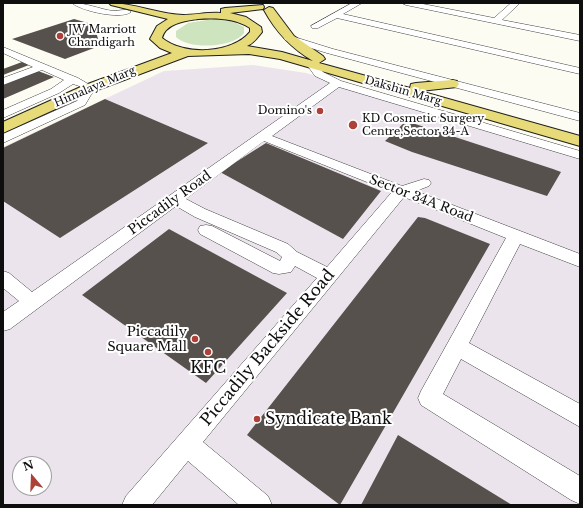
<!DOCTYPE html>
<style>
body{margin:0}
#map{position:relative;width:583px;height:508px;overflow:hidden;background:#fdfcf2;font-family:"Libre Baskerville",serif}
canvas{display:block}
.frame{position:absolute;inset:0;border:4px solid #0e0e0e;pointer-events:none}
.north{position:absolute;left:12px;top:456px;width:40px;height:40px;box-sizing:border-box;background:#fff;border:1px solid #9f9f9f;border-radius:50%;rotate:341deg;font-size:11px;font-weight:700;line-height:16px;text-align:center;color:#0e0e0e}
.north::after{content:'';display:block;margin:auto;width:14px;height:18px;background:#ad4038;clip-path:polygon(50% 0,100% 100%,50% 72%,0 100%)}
</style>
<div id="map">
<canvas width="583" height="508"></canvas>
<div class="frame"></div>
<div class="north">N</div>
</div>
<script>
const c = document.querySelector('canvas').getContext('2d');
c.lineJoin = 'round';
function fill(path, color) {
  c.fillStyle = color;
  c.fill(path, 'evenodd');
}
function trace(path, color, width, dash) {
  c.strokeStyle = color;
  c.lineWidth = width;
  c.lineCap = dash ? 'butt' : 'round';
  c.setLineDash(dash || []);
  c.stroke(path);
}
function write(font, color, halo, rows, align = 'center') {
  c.font = font + ' "Libre Baskerville",serif';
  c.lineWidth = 4;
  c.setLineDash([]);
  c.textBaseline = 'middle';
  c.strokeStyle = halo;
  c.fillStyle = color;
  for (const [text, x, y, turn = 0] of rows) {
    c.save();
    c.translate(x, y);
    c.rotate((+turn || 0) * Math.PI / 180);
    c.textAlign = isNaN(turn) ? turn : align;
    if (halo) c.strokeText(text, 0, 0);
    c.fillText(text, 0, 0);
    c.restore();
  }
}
fill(new Path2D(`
 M253 65 306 73 580 154V505H3V147L164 71ZM20 464H44V488H20Z`), '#ece4ec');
fill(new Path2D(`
 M207 20H227L236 23 244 27V33C233 48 189 50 176 37V31L188 23Z`), '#cee4bf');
fill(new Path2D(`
 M74 19 95 25 92 27 96 32 99 42 94 48 65 59 12 39Z
 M22 62 29 65 3 75V69Z
 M38 71 54 77 3 99V84Z
 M105 99 208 143 60 238 3 201V148Z
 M406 121 553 169 561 172 547 196 412 152 385 141Z
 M266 143 381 191 343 239 220 172Z
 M418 217 425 218 490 244 340 505 247 435Z
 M169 229 287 293 206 383 82 295Z
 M398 435 512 505H361Z`), '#56514c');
const minor = new Path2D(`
 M72 3C87 3 99 9 113 11 119 11 127 8 131 12 121 20 81 11 72 3Z
 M352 3H362L343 14 580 68V74L337 18 318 28H312L311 26Z
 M402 3H418L494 18 511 3H520L502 20 580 35V41L406 5Z
 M288 35 333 49 580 113V121L327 53 285 40 284 38Z
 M3 47 78 78 95 88 85 105 3 143V134L77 101 85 88 73 84 59 93 3 118V110L51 89 64 80 42 70 3 85V78L33 67 3 53Z
 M312 62 316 63 323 72 341 81 580 151V159L339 87 272 136 402 186 424 179 429 180 431 183 429 186 416 191 580 254V267L520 244 469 343 580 404V427L461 359 443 394 580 476V504L571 500 421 405 418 398 421 391 506 238 404 197 203 442 268 496 272 505H239L188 461 152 505H122L126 496 317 278 295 266 291 272 279 274 273 273 200 234 198 230 200 226 206 225 212 226 280 261 282 257 276 252 195 217 176 206 10 329 3 331V312L19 301 3 288V271L9 273 32 292 330 83 315 76 307 65ZM264 141 392 192 327 267 297 252 288 244 205 209 186 199Z`);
const major = new Path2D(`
 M109 3C135 3 158 14 183 15 196 15 208 12 221 13V9L225 8 263 5 264 7 263 9 230 13 246 17 261 27 262 32C257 38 254 43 247 46L282 52 313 61C291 48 276 32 264 10L269 7 273 8 294 36 323 56 325 59 319 63 410 88 411 84 416 83 452 80 457 81 459 84 457 87 420 91 580 136V146L280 59 249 54 188 56 95 91 3 133V122L85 85 172 53 160 48 150 39 157 26 168 19 111 5ZM198 19C216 18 234 18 250 28V32C232 54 184 56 162 38 166 23 185 21 198 19Z`);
trace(minor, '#414141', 1);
trace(major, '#1f1f1f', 2);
fill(minor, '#fff');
fill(major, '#e7da78');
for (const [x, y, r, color] of [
 [60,36,4,"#ad4038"],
 [320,111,4,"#ad4038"],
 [353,125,5,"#ad4038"],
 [195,339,4,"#ad4038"],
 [208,352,4,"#ad4038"],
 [257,419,4,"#ad4038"]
]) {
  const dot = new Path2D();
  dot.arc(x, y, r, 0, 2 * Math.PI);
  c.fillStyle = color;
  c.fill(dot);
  trace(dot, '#fff', 1.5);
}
write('11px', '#0e0e0e', '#fff', [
 ["JW Marriott",68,30],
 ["Chandigarh",68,43],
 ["Domino's",312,111,"right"],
 ["KD Cosmetic Surgery",362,119],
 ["Centre,Sector 34-A",362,132]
], 'left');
write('11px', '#0e0e0e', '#fff', [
 ["Himalaya Marg",95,87,-23],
 ["Dakshin Marg",403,91,16]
]);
write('13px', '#0e0e0e', '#fff', [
 ["Sector 34A Road",421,199,21],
 ["Piccadily Road",170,203,-36]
]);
write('13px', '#0e0e0e', '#fff', [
 ["Piccadily",187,332],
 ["Square Mall",187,347]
], 'right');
write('16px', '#0e0e0e', '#fff', [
 ["Piccadily Backside Road",268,348,-50]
]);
write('16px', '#0e0e0e', '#fff', [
 ["KFC",208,368],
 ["Syndicate Bank",265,419,"left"]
]);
</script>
